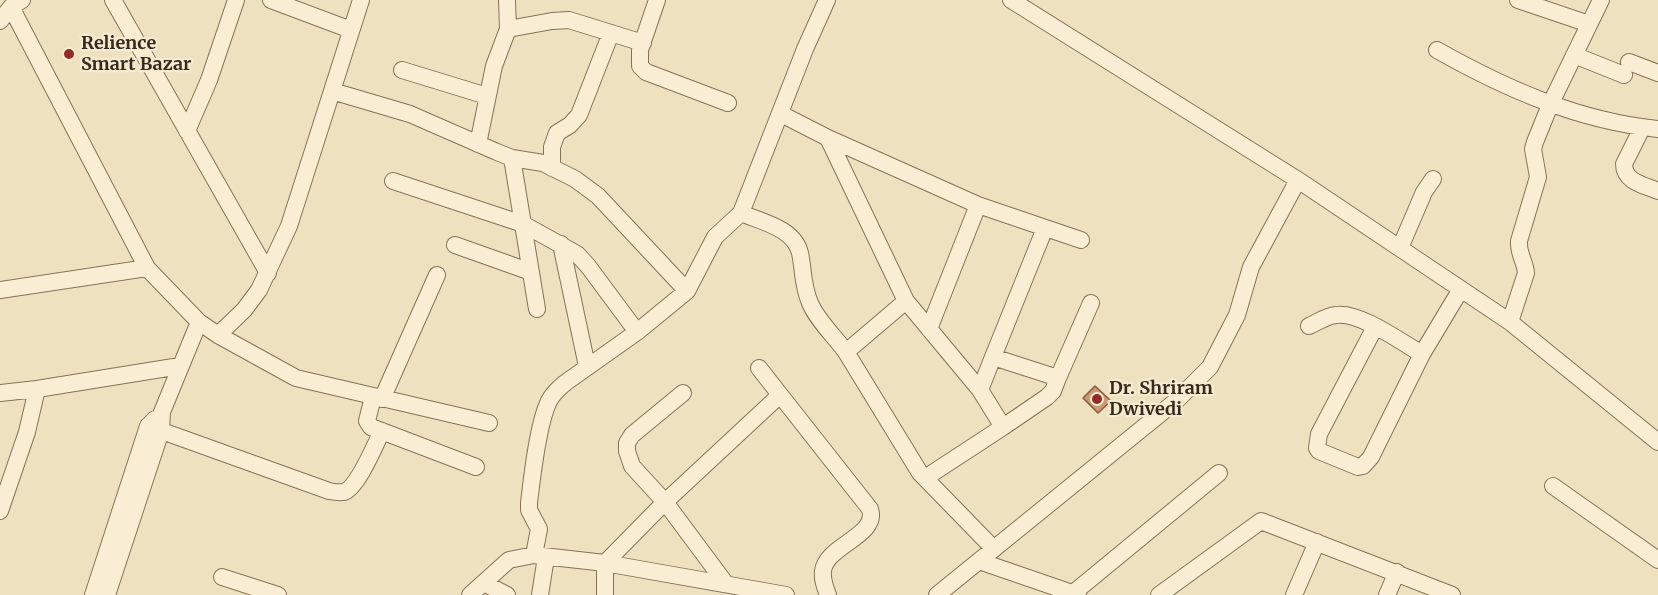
<!DOCTYPE html>
<style>
body{margin:0}
canvas{display:block;background:#eee1c0}
</style>
<canvas width="1658" height="595"></canvas>
<script>
const c = document.querySelector('canvas').getContext('2d');
c.lineJoin = 'round';
function fill(path, color) {
  c.fillStyle = color;
  c.fill(path, 'evenodd');
}
function trace(path, color, width, dash) {
  c.strokeStyle = color;
  c.lineWidth = width;
  c.lineCap = dash ? 'butt' : 'round';
  c.setLineDash(dash || []);
  c.stroke(path);
}
function write(font, color, halo, rows, align = 'center') {
  c.font = font + ' Merriweather,serif';
  c.lineWidth = 4.5;
  c.setLineDash([]);
  c.textBaseline = 'middle';
  c.strokeStyle = halo;
  c.fillStyle = color;
  for (const [text, x, y, turn = 0] of rows) {
    c.save();
    c.translate(x, y);
    c.rotate((+turn || 0) * Math.PI / 180);
    c.textAlign = isNaN(turn) ? turn : align;
    if (halo) c.strokeText(text, 0, 0);
    c.fillText(text, 0, 0);
    c.restore();
  }
}
const building = new Path2D(`
 M1095 386 1111 401 1098 413 1083 398Z`);
fill(building, '#cc9b76');
trace(building, '#865c3e', 1.5);
const minor = new Path2D(`
 M113 0 268 273
 M271 0 351 30
 M657 0 640 50V66L646 72 728 103
 M827 0 805 49 741 213C762 222 794 228 800 253 804 272 802 284 810 303 817 320 835 337 846 352L906 301
 M1011 0 1298 180 1510 322 1658 442
 M1518 0 1589 24
 M11 7 147 268 199 322 218 335 296 378 489 423
 M0 21 11 7 22 0
 M508 29 552 21 569 20 643 43
 M1437 50C1506 89 1579 121 1658 129
 M1574 55 1624 75
 M1629 62 1658 73
 M402 70 487 96
 M332 91 410 114 497 152 512 158 543 163 575 179 598 196 687 291
 M781 114 828 138 978 205 1081 240
 M1642 128 1624 164C1624 182 1644 185 1658 191
 M187 131 209 80 236 0
 M828 138 906 301 980 390 993 357 1058 378 1091 303
 M478 144 494 66 508 29 507 0
 M512 158 537 309
 M552 168V147L557 133 570 125 579 115 611 33
 M393 181 523 224 577 254 588 266 637 332
 M561 244 587 366
 M455 245 531 272
 M1400 248 1424 192 1433 179
 M0 290 147 268
 M1510 322 1526 273C1525 261 1518 254 1519 241L1538 177 1533 149 1535 142 1550 105 1601 0
 M1309 326C1318 322 1326 316 1336 315 1359 311 1401 342 1422 354
 M1375 327 1319 434 1317 448 1319 451 1358 467 1363 466 1371 457 1422 354 1461 289
 M929 329 978 205
 M218 335 244 310 259 290 289 226 361 0
 M846 352 920 473 994 549
 M993 357 1045 228
 M759 368 870 509C879 536 826 545 823 571 822 580 825 587 828 595
 M0 393 37 389 180 366
 M683 393 632 435 627 443V451L632 466 665 502 726 584
 M373 397 367 421 371 427 476 467
 M382 399 437 275
 M148 426 329 491C334 492 339 493 344 492 358 487 375 445 382 431
 M1003 427 1047 397 1053 391 1058 378
 M925 478 1003 427 980 390
 M1553 486 1658 560
 M0 511 27 432 37 389
 M534 555 539 529 529 510V503C532 477 538 423 549 401 553 393 559 388 565 383L637 332 687 291 715 237 741 213
 M979 561 1078 595
 M605 563 665 502 780 395
 M605 563 786 595
 M222 577 278 595
 M484 583 507 595
 M93 595 148 426 155 419
 M107 595 161 431 162 412 199 322
 M470 595 509 560 534 555 605 563V595
 M540 595 546 557
 M937 595 1176 401 1210 367 1237 315 1251 267 1298 180
 M1071 595 1219 473
 M1159 595 1261 521 1452 595
 M1294 595 1317 542
 M1387 595 1397 572`);
trace(minor, '#877258', 18);
trace(minor, '#f9eed3', 16);
for (const [x, y, r, color] of [
 [69,54,6,"#962928"],
 [1097,399,6,"#962928"]
]) {
  const dot = new Path2D();
  dot.arc(x, y, r, 0, 2 * Math.PI);
  c.fillStyle = color;
  c.fill(dot);
  trace(dot, '#f5ebd0', 2);
}
write('bold 18px', '#372a1d', '#f5ebd0', [
 ["Relience",81,44],
 ["Smart Bazar",81,65],
 ["Dr. Shriram",1109,389],
 ["Dwivedi",1109,410]
], 'left');
</script>
